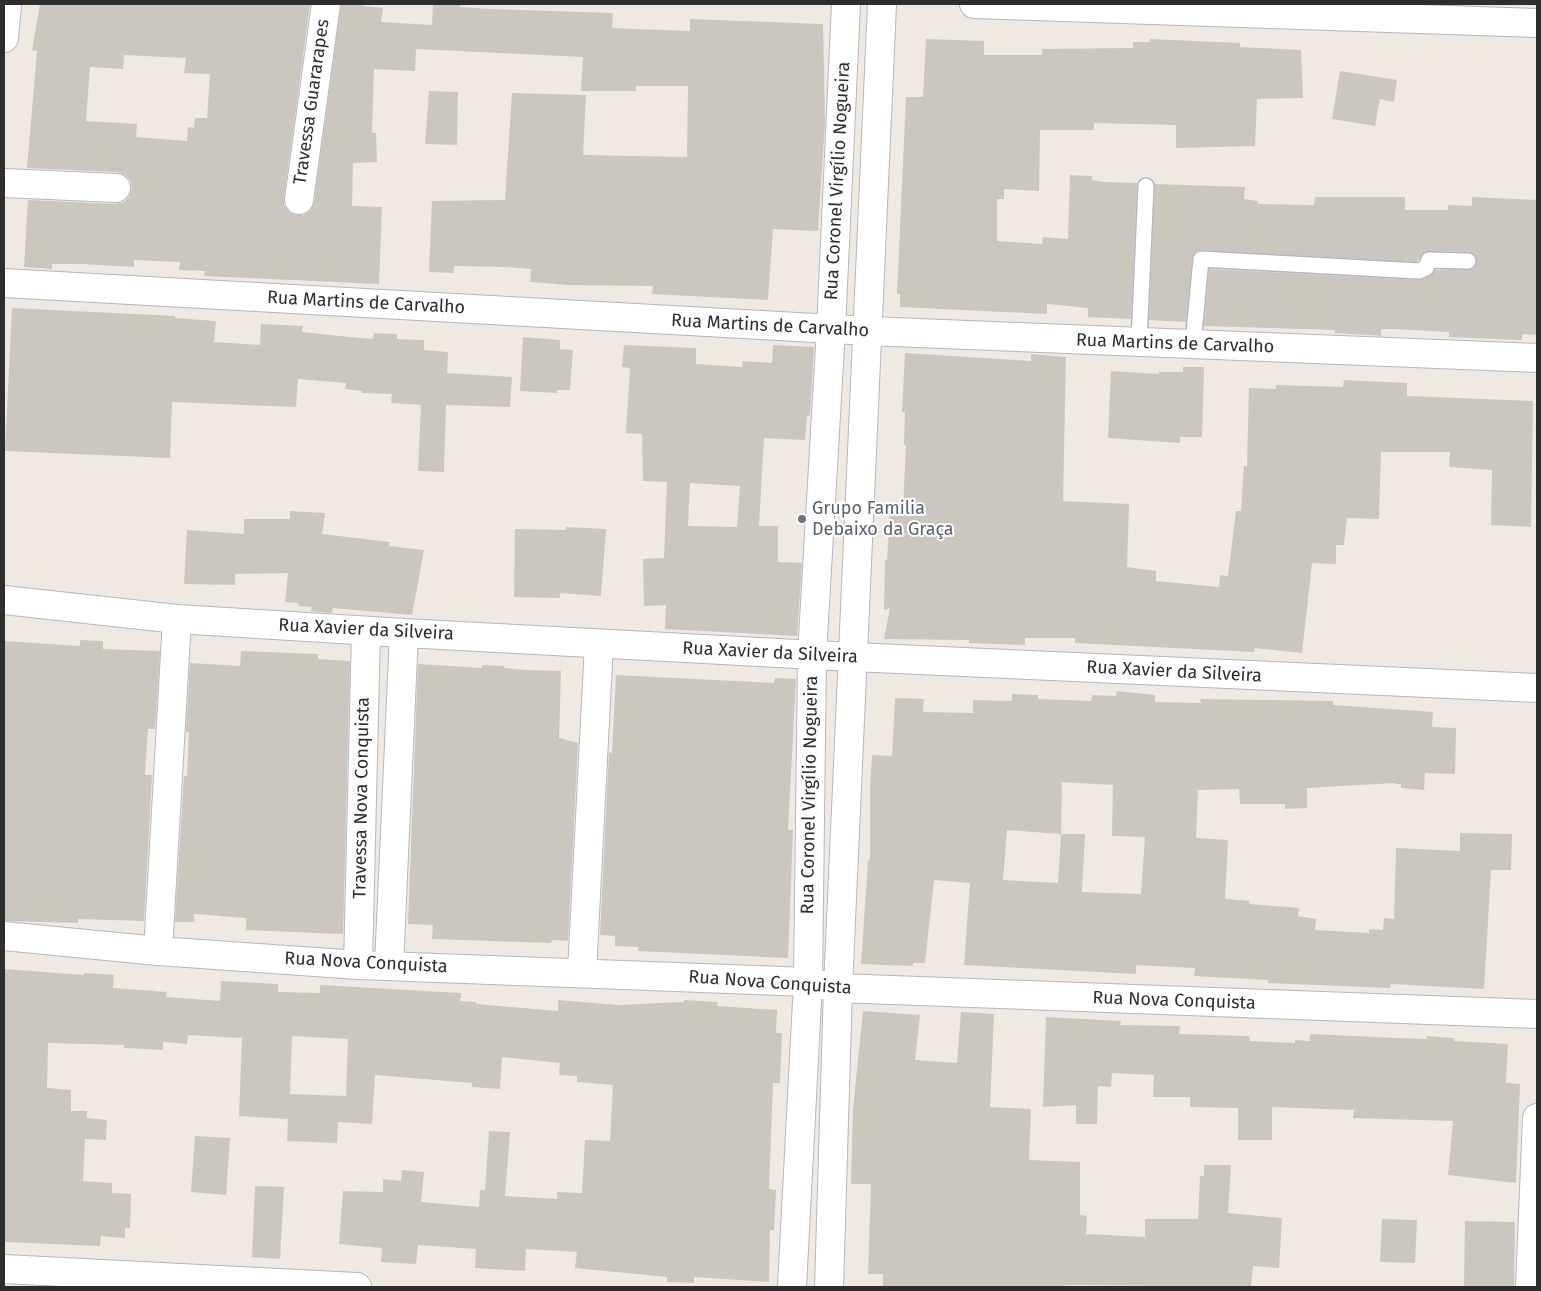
<!DOCTYPE html>
<meta charset="utf-8">
<style>
body{margin:0}
#map{position:relative;width:1541px;height:1291px;overflow:hidden;background:#efe9e1;font-family:"Fira Sans",sans-serif}
canvas{display:block}
.frame{position:absolute;inset:0;border:5px solid #2e2e2e;pointer-events:none}
</style>
<div id="map">
<canvas width="1541" height="1291"></canvas>
<div class="frame"></div>
</div>
<script>
const c = document.querySelector('canvas').getContext('2d');
c.lineJoin = 'round';
function fill(path, color) {
  c.fillStyle = color;
  c.fill(path, 'evenodd');
}
function trace(path, color, width, dash) {
  c.strokeStyle = color;
  c.lineWidth = width;
  c.lineCap = dash ? 'butt' : 'round';
  c.setLineDash(dash || []);
  c.stroke(path);
}
function write(font, color, halo, rows, align = 'center') {
  c.font = font + ' "Fira Sans",sans-serif';
  c.lineWidth = 4;
  c.setLineDash([]);
  c.textBaseline = 'middle';
  c.strokeStyle = halo;
  c.fillStyle = color;
  for (const [text, x, y, turn = 0] of rows) {
    c.save();
    c.translate(x, y);
    c.rotate((+turn || 0) * Math.PI / 180);
    c.textAlign = isNaN(turn) ? turn : align;
    if (halo) c.strokeText(text, 0, 0);
    c.fillText(text, 0, 0);
    c.restore();
  }
}
fill(new Path2D(`
 M40 4H310L284 198V205L289 212 297 215H304L311 210 314 202 341 4H363V6L383 8 381 22 432 25 433 4H460V7L491 9 613 13 612 28 690 31V19L823 24 825 122 818 231 773 229 768 300 652 294 653 286 568 285 530 282 531 269 507 267 454 266V273L429 272 432 201 505 200 512 93 586 95 583 155 687 157 688 86H636V91H581L583 57 416 49 415 71 374 69 372 133H376L377 162 353 163 352 206 382 207 379 284 204 276 205 271 179 270 180 262 134 260V267L83 264H52V269L24 267 28 200 115 204 124 202 129 197 132 189 130 180 125 175 117 172 27 168 37 51 32 50ZM124 55 186 58 184 73 210 74 207 118H195L194 128 188 127 187 141 136 137 137 124 86 121 90 67 123 69Z
 M926 39 984 41V55H1042V49L1133 48V42H1150V39L1240 43V47L1301 50 1303 98 1257 99 1255 146 1176 148V125L1094 123V130H1040L1039 191 1004 189V199H997V241L1042 244 1043 237 1068 239 1070 175 1092 176V180L1103 182 1137 183 1131 319 1088 317V308L1047 304V314L900 307V294H897L906 97H923Z
 M1340 71 1397 80 1394 102 1380 99 1375 126 1332 119Z
 M429 91 458 92 457 145 425 144Z
 M1155 184 1245 187 1244 199 1258 201V204L1314 205 1315 197H1405V210H1448V205L1472 206V197L1537 200V335L1522 334V340L1449 337V332L1395 329H1381V336L1335 333V330L1204 326 1209 269 1419 280 1430 276 1435 270 1473 269 1476 265V257L1468 252 1429 251 1423 253 1417 262 1197 250 1192 258 1186 322 1149 320Z
 M12 308 175 316V318L216 321 214 342 260 345 261 324 303 326 302 332 349 337 373 339 374 333 397 334V339L424 340V350L448 352 447 373 512 377 510 407 446 405 444 472 418 471 421 405 391 403 392 394 362 393V391L345 389 346 383 298 379 296 407 172 402 170 458 5 451Z
 M523 337 560 340V349L573 350 570 390H557V393L520 391Z
 M624 345 696 348V364L742 367 743 361 772 363 773 345 814 347 810 416H807L805 440 764 438 759 526H778V562L802 563 797 636 665 629 666 605 644 606 643 559 664 558 667 482 643 481 642 434 626 433 630 368 622 367ZM690 483 740 486 737 527 688 526Z
 M905 353 1031 361V354L1066 357 1063 501 1129 504 1127 567 1156 571V581L1219 587 1220 575 1228 576 1236 511H1241L1244 466H1247L1249 388 1276 389V385L1343 387 1344 380 1407 383V396L1533 401 1531 527 1491 525 1492 470 1449 467 1450 452H1381L1379 519 1347 518 1344 545H1336V564L1312 563 1302 653 1255 648 1254 652 1075 643V638H1025V645L969 643V640L884 639 890 608 884 610 885 560H887L890 510H903L906 445H904L905 412H902Z
 M1183 367H1204L1202 437H1180V443L1108 438 1111 371 1159 374V372H1183Z
 M290 511 325 513 322 534 390 542 389 546 424 550 412 615 333 608 332 613 318 612 311 611 312 607 298 606 299 603 285 602 288 573 235 574V585L184 584 187 530 244 534V519H290Z
 M566 527 606 529 601 596 560 593V598L514 597 515 529 566 530Z
 M80 640 103 641V649L160 651 155 729H148L145 775H152L144 921 78 919V923L4 921V641L80 646Z
 M241 651 318 654V659L350 661 343 934 246 930V918L194 914V922H175L184 776H187L189 732H186L190 663 240 666Z
 M418 664 482 668V665L504 666V668L526 670 561 671 559 738 578 743 568 941 552 940 551 943 432 939 433 925 408 924Z
 M616 675 774 683 775 678 796 679 788 830H793L788 958 638 951V947L615 946V936L600 935 609 752 612 753Z
 M1117 691 1155 695V702L1201 703 1200 699 1333 701V705L1433 712 1432 727 1456 728 1455 774 1425 773 1424 790 1401 788V784H1395V783L1307 788V808L1285 809V804H1240L1239 789 1198 790 1196 838 1228 840 1225 899 1250 901 1249 904 1299 908 1298 916 1316 919 1315 930 1369 933V929L1383 930 1384 918 1394 919 1396 848 1460 851V833L1512 834 1511 870H1491L1484 989 1391 984 1390 988 1268 983V980L1194 976 1195 968 1136 965V974L964 965 970 883 934 880 925 963H913V966L861 964 868 862 870 858V785L872 755 892 756 895 698 924 699 923 712 973 713V700L1012 701V694L1038 695V699L1091 701 1092 695 1116 696ZM1062 782 1113 785 1112 836 1145 837 1141 894 1082 892 1085 834H1061ZM1007 830 1061 834 1058 883 1003 880Z
 M4 969 84 975V973L114 975 113 988 167 992 166 997 220 1001 221 981 278 984V992L320 993V985L461 993 460 1001 476 1002V1004L558 1011V1000L618 1005 684 1002V1000L718 1002 717 1006 777 1010 776 1033H782L780 1083H773L769 1189 776 1190 774 1230H770L769 1282 694 1277V1283L667 1282V1277L575 1268 577 1252 526 1249 525 1271 475 1268 476 1249 418 1245 416 1264 381 1262 382 1248 339 1244 343 1191 383 1192V1179L401 1181 402 1170 424 1172 421 1202 479 1207 480 1190H485L489 1131 510 1132 505 1196 557 1199V1192L582 1193 585 1140 610 1141 613 1085 577 1082V1076L559 1075 560 1063 502 1057 500 1089 472 1087V1083L375 1075 372 1124 338 1122 337 1143 287 1141 288 1119 239 1116 242 1038 188 1035 187 1044 163 1042V1050L124 1048V1045L48 1043 47 1088 71 1090V1111H87V1118L107 1120 106 1140 85 1139 83 1181 112 1183V1193L131 1194 130 1228H125V1238L101 1236 100 1246 4 1242ZM292 1036 348 1039 346 1096 290 1094Z
 M863 1011 920 1015 915 1060 957 1063 961 1012 994 1014 990 1107 1031 1109 1029 1160 1080 1162V1215L1087 1216 1086 1234 1145 1237V1219H1198L1200 1176H1204V1165H1231L1228 1213 1282 1218 1279 1268 1253 1266 1251 1287 1084 1285H1065L1064 1287H883V1274H868L871 1184H851L853 1109Z
 M1046 1017 1121 1021 1120 1025 1180 1026 1179 1034 1249 1036 1250 1041 1295 1043V1040L1310 1041V1034L1398 1038 1427 1039V1036L1454 1038V1041L1508 1044 1506 1083 1520 1084 1516 1183 1448 1175 1453 1121 1353 1118 1354 1110 1272 1107V1140H1238V1108L1190 1107V1097H1153L1154 1075 1112 1073 1111 1087 1098 1086 1097 1124H1076V1105L1043 1107Z
 M195 1136 230 1138 226 1195 191 1192Z
 M255 1186 284 1187 280 1259 252 1257Z
 M1382 1219 1417 1220 1415 1263 1380 1262Z
 M1465 1221 1515 1222 1514 1287H1464Z`), '#cbc7bf');
const lane = new Path2D(`
 M1139 342 1146 186
 M1193 344 1201 259 1419 271 1426 268 1429 260 1468 261`);
const street = new Path2D(`
 M974 4 1537 23
 M4 38 7 4
 M4 183 116 188
 M299 200 326 4
 M4 283 869 331 1537 358
 M4 600 177 619 404 633 853 657 1537 688
 M4 936 158 951 358 965 808 982 838 988 1537 1014
 M158 951 177 619
 M358 965 366 631
 M389 966 404 633
 M582 972 599 644
 M4 1269 357 1287
 M792 1287 808 982 812 655 831 329 846 4
 M829 1287 838 988 882 4
 M1530 1287 1537 1118`);
trace(lane, '#b4b7c1', 18);
trace(street, '#b4b7c1', 30);
trace(lane, '#fff', 15);
trace(street, '#fff', 28);
for (const [x, y, r, color] of [
 [802,519,5,"#6b7280"]
]) {
  const dot = new Path2D();
  dot.arc(x, y, r, 0, 2 * Math.PI);
  c.fillStyle = color;
  c.fill(dot);
  trace(dot, '#fff', 2);
}
write('18px', '#2e2e2e', '#fff', [
 ["Travessa Guararapes",312,102,-82],
 ["Rua Coronel Virgílio Nogueira",838,181,-87],
 ["Rua Martins de Carvalho",366,303,3],
 ["Rua Martins de Carvalho",770,326,3],
 ["Rua Martins de Carvalho",1175,344,2],
 ["Rua Xavier da Silveira",366,630,3],
 ["Rua Xavier da Silveira",770,653,3],
 ["Rua Xavier da Silveira",1174,672,3],
 ["Rua Coronel Virgílio Nogueira",810,795,-89],
 ["Travessa Nova Conquista",362,798,-89],
 ["Rua Nova Conquista",366,963,3],
 ["Rua Nova Conquista",770,983,4],
 ["Rua Nova Conquista",1174,1001,2]
]);
write('18px', '#5b616d', '#fff', [
 ["Grupo Familia",812,509],
 ["Debaixo da Graça",812,530]
], 'left');
</script>
